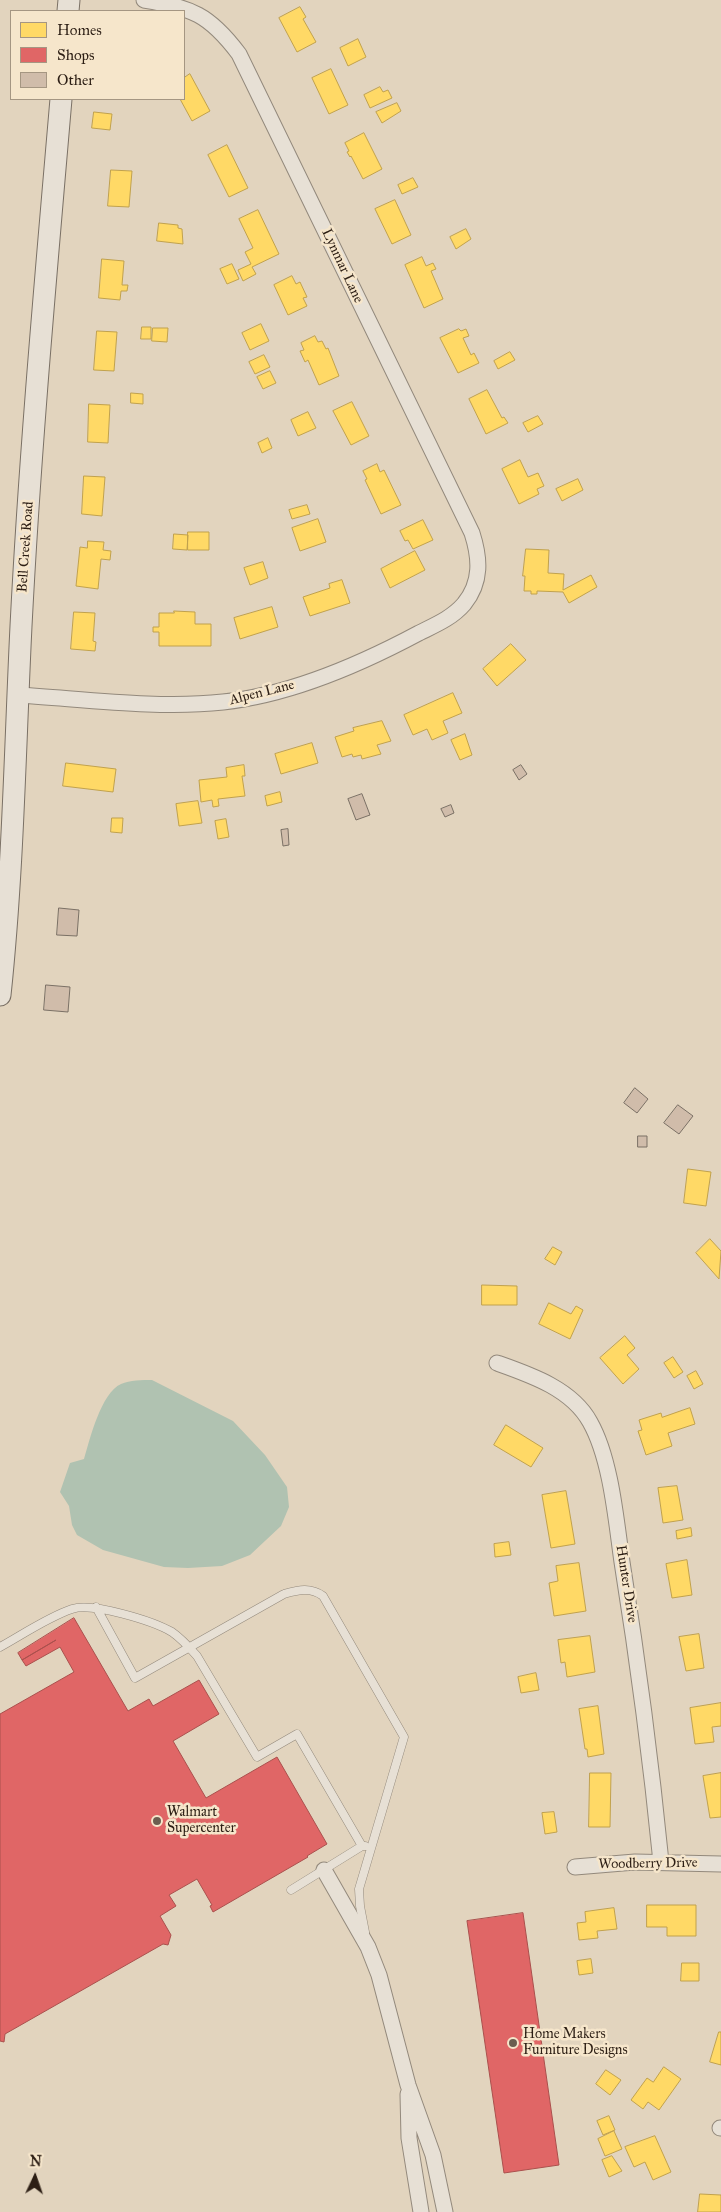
<!DOCTYPE html>
<style>
body{margin:0}
#map{position:relative;width:721px;height:2212px;overflow:hidden;background:#e2d4be;font-family:"IM FELL Great Primer",serif}
canvas{display:block}
.legend{position:absolute;left:10px;top:10px;width:175px;height:90px;box-sizing:border-box;background:#f6e6cb;border:1px solid #a59682;margin:0;padding:6px 9px;list-style:none;font-size:15px;color:#2c1e14}
.legend li{display:flex;align-items:center;gap:10px;height:25px}
.legend b{width:25px;border:1px solid #a59682}
.north{position:absolute;left:10px;top:2152px;width:50px;height:50px;-webkit-text-stroke:4px #f6e6cb;paint-order:stroke;rotate:3deg;font-size:14px;font-weight:700;line-height:20px;text-align:center;color:#2c1e14}
.north::after{content:'';display:block;margin:auto;width:18px;height:22px;background:#2c1e14;clip-path:polygon(50% 0,100% 100%,50% 72%,0 100%)}
</style>
<div id="map">
<canvas width="721" height="2212"></canvas>
<ul class="legend">
<li><b style="height:14px;background:#ffd966"></b>Homes</li>
<li><b style="height:14px;background:#e06666"></b>Shops</li>
<li><b style="height:14px;background:#d0bcaa"></b>Other</li>
</ul>
<div class="north">N</div>
</div>
<script>
const c = document.querySelector('canvas').getContext('2d');
c.lineJoin = 'round';
function fill(path, color) {
  c.fillStyle = color;
  c.fill(path, 'evenodd');
}
function trace(path, color, width, dash) {
  c.strokeStyle = color;
  c.lineWidth = width;
  c.lineCap = dash ? 'butt' : 'round';
  c.setLineDash(dash || []);
  c.stroke(path);
}
function write(font, color, halo, rows, align = 'center') {
  c.font = font + ' "IM FELL Great Primer",serif';
  c.lineWidth = 5;
  c.setLineDash([]);
  c.textBaseline = 'middle';
  c.strokeStyle = halo;
  c.fillStyle = color;
  for (const [text, x, y, turn = 0] of rows) {
    c.save();
    c.translate(x, y);
    c.rotate((+turn || 0) * Math.PI / 180);
    c.textAlign = isNaN(turn) ? turn : align;
    if (halo) c.strokeText(text, 0, 0);
    c.fillText(text, 0, 0);
    c.restore();
  }
}
fill(new Path2D(`
 M152 1380 233 1421 265 1455 287 1487 289 1507 281 1526 250 1555 222 1566 188 1568 164 1567 103 1550 77 1535 72 1525 69 1506 60 1492 70 1463 84 1459C90 1439 101 1393 121 1384 130 1380 142 1380 152 1380Z`), '#b0c2b1');
const homes = new Path2D(`
 M300 7 306 17 303 19 316 42 297 52 279 18Z
 M358 39 366 57 348 66 340 48Z
 M331 69 348 105 329 114 312 78Z
 M190 74 210 111 192 121 180 99H184V78Z
 M380 87 383 92 388 90 392 98 370 108 364 95Z
 M397 103 401 111 382 123 376 112Z
 M94 112 112 114 110 130 92 128Z
 M364 133 382 169 363 179 351 156 350 157 347 152 349 151 345 143Z
 M227 145 248 188 229 197 208 155Z
 M111 170 132 171 129 207 108 206Z
 M413 178 418 187 402 194 398 185Z
 M395 200 411 235 392 244 375 209Z
 M258 210 279 254 252 267 256 274 243 281 238 270 251 264 245 252 253 248 239 219Z
 M159 223 178 225V228L182 229 183 244 157 241Z
 M466 229 471 239 456 249 450 237Z
 M422 257 426 266 433 263 436 269 431 271 443 299 424 308 405 265Z
 M102 259 124 261 122 285H128L127 291H121L120 300 99 298Z
 M232 264 239 279 227 284 220 269Z
 M292 276 296 284 300 282 307 297 303 298 307 306 288 315 274 285Z
 M261 324 269 341 250 350 242 333Z
 M142 327H151V339H141Z
 M153 328H168L167 342 152 341Z
 M459 329 461 331 466 329 469 336 463 338 471 355 474 353 479 363 458 373 440 338Z
 M97 331 117 332 114 371 94 370Z
 M315 336 318 342 322 341 326 349 328 348 339 376 319 385 308 360 305 362 300 351 304 350 301 343Z
 M510 352 515 360 498 369 494 361Z
 M264 355 270 367 255 374 249 362Z
 M270 371 276 383 263 389 257 377Z
 M487 390 502 418 504 417 508 423 486 434 469 399Z
 M131 393 143 394V404L131 403Z
 M352 402 369 436 351 445 333 411Z
 M89 404 110 405 108 443 88 442Z
 M308 412 316 428 298 436 291 420Z
 M538 416 543 424 528 432 523 423Z
 M268 438 272 448 262 453 258 443Z
 M520 460 528 477 538 473 544 486 537 489 539 494 519 504 502 469Z
 M377 464 380 472 384 470 401 505 381 514 365 480 367 479 363 471Z
 M84 476 105 477 102 516 82 514Z
 M578 479 583 490 562 501 556 489Z
 M307 505 310 514 292 519 289 510Z
 M318 519 326 542 300 551 292 528Z
 M423 520 433 540 413 549 408 540 405 541 400 531Z
 M188 532H209V550H188Z
 M174 534 188 535 187 550 173 549Z
 M88 541 104 542 103 550 111 551 110 560 101 559 98 589 76 586 80 547 87 548Z
 M526 549 549 550 548 573 564 574 563 590 591 575 597 587 569 603 563 592 537 591V594H531V591H524L525 576H523Z
 M415 551 425 570 390 588 381 569Z
 M263 562 268 578 250 585 244 568Z
 M342 580 350 603 310 616 303 597 330 588 329 584Z
 M272 607 278 627 240 639 234 618Z
 M174 611 195 612V624H211V646H159V632H153V627H159V613H174Z
 M74 612 95 613 93 641 96 642 95 651 71 649Z
 M511 644 526 660 497 686 483 669Z
 M453 693 462 713 443 721 448 733 432 740 427 729 413 735 404 715Z
 M382 721 391 741 377 745 381 754 362 759 361 755 353 757 352 754 342 757 335 737 354 731 353 728Z
 M465 734 472 755 460 760 451 740Z
 M312 743 318 763 281 774 275 754Z
 M66 763 116 769 113 792 63 786Z
 M244 765 245 776H242L245 796 218 799 219 806 213 807 212 800 201 802 199 780 227 777 226 768Z
 M280 792 282 802 267 806 265 796Z
 M198 801 202 823 179 826 176 804Z
 M112 818H123L122 833 111 832Z
 M226 819 229 837 218 839 215 821Z
 M688 1169 711 1172 706 1206 684 1203Z
 M710 1239 721 1251 719 1279 696 1253Z
 M553 1247 562 1252 555 1265 545 1259Z
 M482 1285 517 1286V1305H482Z
 M549 1303 571 1314 576 1306 583 1310 570 1339 539 1324Z
 M625 1336 635 1348 627 1355 639 1369 623 1384 600 1358Z
 M673 1357 683 1372 674 1378 664 1363Z
 M696 1371 703 1384 694 1389 687 1376Z
 M690 1408 695 1424 668 1433 672 1446 646 1455 638 1431 642 1430 639 1420 661 1413 662 1417Z
 M506 1425 543 1448 531 1467 494 1445Z
 M677 1486 683 1520 663 1523 658 1488Z
 M566 1491 575 1544 551 1548 542 1495Z
 M691 1528 692 1536 677 1539 676 1531Z
 M509 1542 511 1555 495 1557 494 1544Z
 M687 1560 692 1595 672 1598 666 1564Z
 M579 1563 586 1611 554 1616 549 1583 558 1581 556 1566Z
 M699 1634 704 1668 686 1671 679 1637Z
 M590 1636 595 1672 567 1677 565 1662 561 1663 558 1640Z
 M536 1673 539 1690 521 1693 518 1677Z
 M721 1703V1726L712 1727 714 1742 695 1744 690 1708Z
 M598 1706 604 1754 588 1757 587 1749H585L579 1709Z
 M590 1773H611L610 1827H589Z
 M721 1773V1817L710 1818 703 1776Z
 M554 1812 557 1832 545 1834 542 1813Z
 M647 1905H696V1936H667V1927H647Z
 M614 1908 617 1929 597 1931 598 1938 579 1940 577 1923 586 1922 585 1912Z
 M591 1959 593 1973 579 1975 577 1961Z
 M682 1963H699V1981H681Z
 M719 2032H721V2065L710 2062Z
 M664 2067 681 2079 659 2110 648 2102 643 2109 631 2100 647 2078 653 2082Z
 M606 2070 621 2080 610 2095 596 2084Z
 M609 2116 615 2130 603 2135 597 2121Z
 M614 2131 622 2149 605 2156 598 2139Z
 M655 2136 671 2172 653 2180 645 2162 634 2167 625 2147Z
 M612 2156 622 2171 609 2177 602 2160Z
 M700 2194 721 2195V2212H698Z`);
fill(homes, '#ffd966');
trace(homes, '#c0a14d', 1);
const shops = new Path2D(`
 M74 1618 128 1711 149 1699 153 1706 199 1680 219 1714 173 1741 206 1798 277 1757 327 1844 307 1856 308 1857 213 1912 210 1906 212 1905 197 1879 169 1895 176 1906 160 1916 171 1935 168 1945 163 1944 5 2034 4 2042 0 2041V1714L74 1672 60 1647 26 1666 22 1660 56 1640 22 1660 18 1653Z
 M523 1913 559 2165 504 2173 467 1921Z`);
fill(shops, '#e06666');
trace(shops, '#aa504d', 1);
const building = new Path2D(`
 M521 765 527 774 519 780 513 770Z
 M362 794 370 815 356 820 348 799Z
 M451 805 454 813 445 817 441 809Z
 M288 829 289 845 283 846 281 830Z
 M59 908 79 910 77 936 57 935Z
 M46 985 70 987 68 1012 44 1010Z
 M635 1088 648 1099 637 1113 624 1103Z
 M678 1105 693 1116 679 1134 664 1123Z
 M638 1136H647V1147H638Z`);
fill(building, '#d0bcaa');
trace(building, '#7a7065', 1);
const lane = new Path2D(`
 M96 1607 135 1678 284 1594C299 1590 310 1587 323 1596L404 1737 359 1889 360 1906 365 1932
 M0 1647C22 1635 48 1617 72 1609 92 1602 153 1621 172 1632 182 1639 189 1647 197 1656L257 1757 297 1734 362 1846
 M291 1890 362 1846H365`);
const street = new Path2D(`
 M18 695C84 699 159 709 223 702 290 695 361 664 419 633 435 625 452 618 464 604 482 582 480 558 472 533L239 54C209 14 192 8 144 0
 M497 1363C531 1375 572 1389 590 1422 611 1459 616 1520 622 1562 638 1662 651 1761 661 1862
 M575 1867 635 1862 721 1864
 M324 1870 368 1947 379 1975 408 2085 433 2155 445 2212
 M408 2094 409 2138 421 2212
 M720 2128H721`);
const secondary = new Path2D(`
 M68 11 69 0
 M0 995C13 873 15 749 21 626 30 450 46 274 61 99`);
trace(lane, '#93897c', 9);
trace(street, '#93897c', 17);
trace(secondary, '#7a7065', 23);
trace(lane, '#e7e0d5', 8);
trace(street, '#e7e0d5', 15);
trace(secondary, '#e7e0d5', 21);
for (const [x, y, r, color] of [
 [157,1821,5,"#6c5e50"],
 [513,2043,5,"#6c5e50"]
]) {
  const dot = new Path2D();
  dot.arc(x, y, r, 0, 2 * Math.PI);
  c.fillStyle = color;
  c.fill(dot);
  trace(dot, '#f6e6cb', 2);
}
write('14px', '#2c1e14', '#f6e6cb', [
 ["Lynmar Lane",342,266,65],
 ["Bell Creek Road",26,547,-86],
 ["Alpen Lane",262,693,-14],
 ["Hunter Drive",626,1584,81],
 ["Woodberry Drive",648,1864,-1]
]);
write('14px', '#2c1e14', '#f6e6cb', [
 ["Walmart",167,1813],
 ["Supercenter",167,1829],
 ["Home Makers",523,2035],
 ["Furniture Designs",523,2051]
], 'left');
</script>
